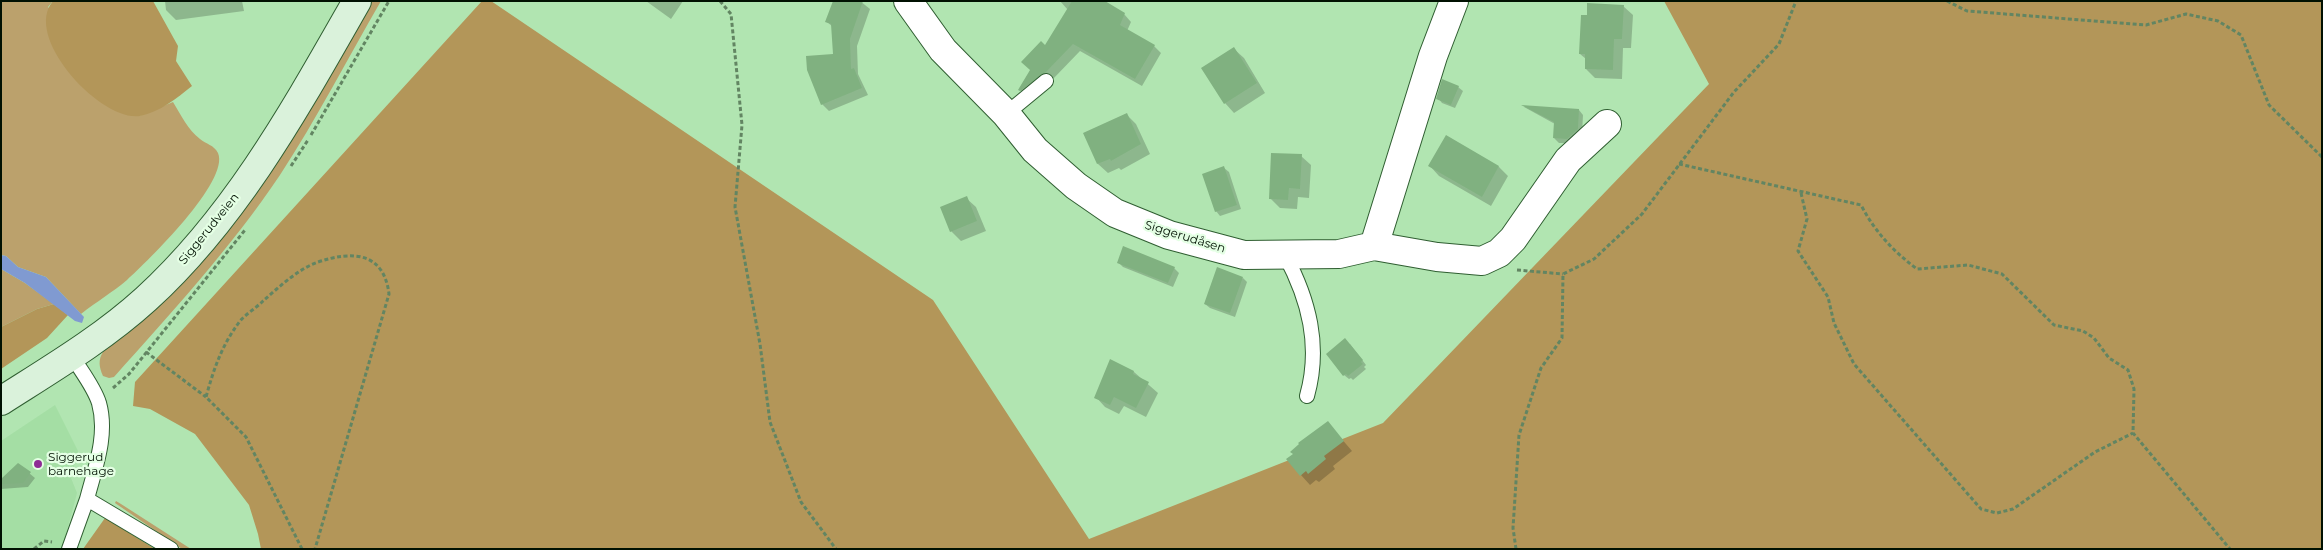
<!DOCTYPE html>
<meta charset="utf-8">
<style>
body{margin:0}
#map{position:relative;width:2323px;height:550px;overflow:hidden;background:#b1e5b1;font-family:Montserrat,sans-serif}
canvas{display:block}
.frame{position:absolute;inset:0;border:2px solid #011102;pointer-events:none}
</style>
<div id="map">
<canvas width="2323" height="550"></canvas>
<div class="frame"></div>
</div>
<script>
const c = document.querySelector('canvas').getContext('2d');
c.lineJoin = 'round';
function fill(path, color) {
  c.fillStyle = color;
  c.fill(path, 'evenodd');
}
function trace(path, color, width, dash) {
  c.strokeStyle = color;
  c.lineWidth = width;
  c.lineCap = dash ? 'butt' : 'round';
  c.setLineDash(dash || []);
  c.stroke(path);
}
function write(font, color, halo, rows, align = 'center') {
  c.font = font + ' Montserrat,sans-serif';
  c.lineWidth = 4.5;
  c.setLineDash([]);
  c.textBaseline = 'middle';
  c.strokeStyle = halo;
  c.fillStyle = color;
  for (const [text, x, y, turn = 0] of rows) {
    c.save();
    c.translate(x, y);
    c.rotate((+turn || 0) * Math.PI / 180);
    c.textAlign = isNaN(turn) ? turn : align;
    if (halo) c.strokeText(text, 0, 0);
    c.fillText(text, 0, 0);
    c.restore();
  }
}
fill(new Path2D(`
 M55 405 78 451 71 478 77 493 62 549H1V441Z`), '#a4dea4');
fill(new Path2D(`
 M1 1H53L48 7 139 116 173 102C181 115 188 130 200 139 206 144 214 145 218 153 230 181 148 261 127 280 113 292 96 302 81 314L46 277 18 267 6 256 1 255Z
 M371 1H381C348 58 316 120 280 175 231 248 172 312 114 377L109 378 103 376C99 367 98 360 103 352L159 305 203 258 245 208 293 136Z
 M1 269 25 283 54 304 37 309 1 327Z
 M116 501 121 504 191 549H182L115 503Z`), '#bba16c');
fill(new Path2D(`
 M53 1H153L178 46 176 61 192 86C177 98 160 112 140 116 101 122 22 37 53 1Z
 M482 1H491L933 300 1089 539 1383 423 1709 84 1664 1H2322V549H261L258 534 249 505 195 434 150 409 133 406 135 382Z
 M54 304 68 315 47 338 1 369V327L37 309Z
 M105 518 155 549H83Z`), '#b39659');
fill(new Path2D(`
 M1 255 6 256 18 267 46 277 84 317 82 323 75 321 25 283 1 269Z`), '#809ad1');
fill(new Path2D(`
 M165 1H242L244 11 176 20 166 10Z
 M646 1H683L671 19Z
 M860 1 870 9 857 46 858 74 868 95 829 111 822 104 834 56 833 27 827 22Z
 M1060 1H1102L1124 14 1131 22 1127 31 1154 46 1161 53 1142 86 1080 51 1053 79 1028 98 1019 89 1068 10Z
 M1623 6 1633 15 1631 48H1623L1622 79 1595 78 1586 69V59L1580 54Z
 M1234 49 1244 58 1265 93 1234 113 1225 103Z
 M1458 87 1463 91 1455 108 1442 103 1438 98Z
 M1524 107 1579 110 1583 115 1582 134 1572 143H1559L1554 138 1555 124Z
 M1126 114 1136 124 1150 154 1121 170 1119 168 1108 173 1098 164 1084 134Z
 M1446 137 1499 167 1508 176 1491 206 1439 176 1430 166Z
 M1301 156 1311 165 1309 198 1298 197 1297 209 1280 208 1270 198Z
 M1224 168 1229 172 1241 209 1220 216 1216 211Z
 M966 198 976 207 986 231 961 241 951 231Z
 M1118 262 1174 268 1179 273 1173 287 1123 267Z
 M1243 278 1247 282 1235 317 1210 308 1205 304Z
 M1350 344 1366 365 1364 367 1366 369 1353 380 1351 378 1349 379 1344 375Z
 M1111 361 1134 372 1158 393 1146 417 1124 406 1119 414 1105 407 1096 397Z
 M1328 423 1352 451 1333 466 1335 469 1319 482 1316 480 1310 485 1301 475Z
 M18 464 35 478 28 487 1 489V480Z`), '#0003');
fill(new Path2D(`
 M833 1H863L850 39 851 69 854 68 862 88 821 105 807 70 806 56 833 54 831 24 825 22Z
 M1072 1H1105L1125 13 1120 25 1155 45 1135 79 1073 44 1046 72 1020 91 1018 90 1030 70 1021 62 1041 41 1045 45Z
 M1587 3 1624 5 1622 39H1614L1613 70 1585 69V54H1579L1581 15H1587Z
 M1234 47 1257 83 1224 104 1201 68Z
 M1442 79 1459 86 1451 105 1436 99Z
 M1521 105 1579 109 1578 129 1567 139 1553 138 1554 122Z
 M1127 113 1141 144 1111 161 1110 159 1097 164 1083 133Z
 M1446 135 1499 166 1482 197 1428 166Z
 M1271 153 1302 154 1300 189 1289 188 1288 200 1269 199Z
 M1224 166 1237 205 1215 212 1202 174Z
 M967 196 977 221 950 232 940 207Z
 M1123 246 1175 267 1168 283 1117 263Z
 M1217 267 1243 277 1230 313 1204 304Z
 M1345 338 1363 360 1361 362 1363 364 1348 376 1346 374 1343 376 1326 354Z
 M1110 359 1134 371 1133 374 1149 382 1136 408 1114 397 1110 405 1094 398Z
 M1328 421 1344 441 1324 456 1326 459 1308 474 1306 471 1300 476 1286 459 1293 454 1290 452 1299 444 1298 443Z
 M18 463 31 472 23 483 1 484V479Z`), '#80b180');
const service = new Path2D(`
 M1006 114 1046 81
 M1285 255C1309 300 1321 346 1307 396
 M72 356C81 371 94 387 99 403 108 435 95 468 87 499L171 549
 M69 549 87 499`);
const minor = new Path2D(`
 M908 1 943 50 1006 114 1035 150 1076 186 1115 213 1169 235 1244 255 1339 254 1374 246 1437 257 1482 261 1499 253 1513 239 1568 160 1607 124
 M1374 246 1433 56 1454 1`);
const secondary = new Path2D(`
 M1 401C51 369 102 339 146 299 237 216 297 106 357 1`);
trace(service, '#2f5e31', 16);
trace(minor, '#2f5e31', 30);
trace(secondary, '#2f5e31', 30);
trace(new Path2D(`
 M720 1 731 14 742 125 735 207 760 344 770 422 801 502 836 549
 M1947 1 1967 11 2146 25 2186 14 2218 21 2241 35 2269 105 2322 157
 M311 135 389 1
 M1679 164 1861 205C1875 232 1893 251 1917 269L1968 265 2002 274 2054 325 2083 331 2094 338 2109 358 2128 370 2134 389 2133 433 2230 549
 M291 166 308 140
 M1801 193 1807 219 1798 251 1828 297 1834 323 1854 364 1981 509 1997 513 2013 509 2095 452 2133 433
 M1517 270 1563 274
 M146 352 206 397
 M113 388 129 374 245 230
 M34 549 44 541 52 542
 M302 549 246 437 206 397C214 368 222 345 240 321 246 314 256 308 263 301 279 287 298 269 318 262 354 250 384 253 389 294L315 549
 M1516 549 1513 528 1519 435 1541 368 1562 338 1563 274 1594 259 1642 214 1734 92 1779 44 1796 1`), '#628562', 3, [4, 2.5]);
trace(service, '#fff', 14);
trace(minor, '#fff', 28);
trace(secondary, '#daf2db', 28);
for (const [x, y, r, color] of [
 [38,464,5,"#8e2d95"]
]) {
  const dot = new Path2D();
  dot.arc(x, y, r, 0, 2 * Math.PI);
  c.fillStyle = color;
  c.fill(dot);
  trace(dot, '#e4ffe4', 2);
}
write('12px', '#011102', '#e4ffe4', [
 ["Siggerudveien",209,229,-51],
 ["Siggerudåsen",1185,237,17]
]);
write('12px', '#011102', '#e4ffe4', [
 ["Siggerud",48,457],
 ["barnehage",48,471]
], 'left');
</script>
